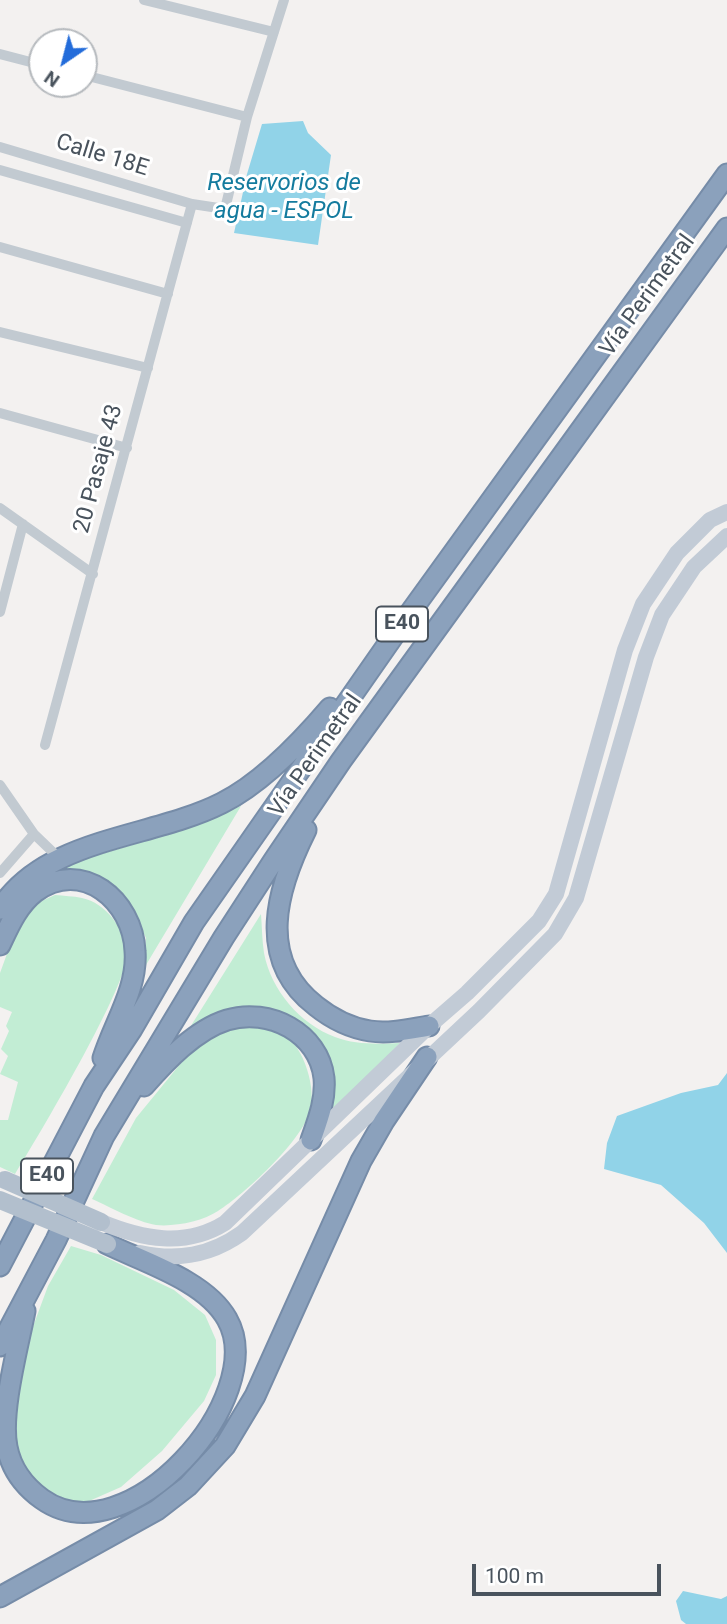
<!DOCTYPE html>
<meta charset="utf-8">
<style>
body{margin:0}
#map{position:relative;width:727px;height:1624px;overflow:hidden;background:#f3f1f0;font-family:Roboto,sans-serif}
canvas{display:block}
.north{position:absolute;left:28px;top:28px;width:70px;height:70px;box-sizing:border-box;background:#fff;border:2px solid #b6babe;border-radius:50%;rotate:215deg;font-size:19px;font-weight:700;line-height:28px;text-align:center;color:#49535d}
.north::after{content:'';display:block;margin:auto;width:24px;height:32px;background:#236cda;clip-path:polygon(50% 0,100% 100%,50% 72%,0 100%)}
.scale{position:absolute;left:472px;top:1564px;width:189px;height:32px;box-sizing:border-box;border:4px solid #49535d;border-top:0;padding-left:9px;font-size:21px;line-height:24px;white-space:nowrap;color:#49535d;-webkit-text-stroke:5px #fff;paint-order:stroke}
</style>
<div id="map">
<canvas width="727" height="1624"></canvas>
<div class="north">N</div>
<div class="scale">100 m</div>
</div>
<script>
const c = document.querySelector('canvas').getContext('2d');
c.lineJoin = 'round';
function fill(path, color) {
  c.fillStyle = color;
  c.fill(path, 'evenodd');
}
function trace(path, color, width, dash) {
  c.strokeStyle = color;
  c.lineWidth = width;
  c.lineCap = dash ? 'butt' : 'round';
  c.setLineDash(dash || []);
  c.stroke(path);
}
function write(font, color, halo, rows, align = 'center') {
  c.font = font + ' Roboto,sans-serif';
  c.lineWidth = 6;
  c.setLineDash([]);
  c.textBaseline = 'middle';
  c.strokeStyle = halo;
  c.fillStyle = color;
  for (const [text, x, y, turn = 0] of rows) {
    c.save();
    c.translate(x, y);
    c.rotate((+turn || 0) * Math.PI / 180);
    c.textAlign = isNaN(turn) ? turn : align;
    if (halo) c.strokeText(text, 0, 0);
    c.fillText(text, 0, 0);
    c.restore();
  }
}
fill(new Path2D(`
 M241 806 140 975 144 960 146 938 131 907 103 882 40 878 61 866 155 838Z
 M55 895C64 896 73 896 82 898 106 903 124 928 127 952 131 981 35 1142 15 1174L0 1167V1120H8L18 1082 0 1074 8 1056 1 1049 9 1031 6 1026 12 1012 0 1007V973L20 918 35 904Z
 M261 914C262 927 262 940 264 953 271 990 300 1024 335 1037 355 1045 379 1044 400 1043L330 1117 307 1036 224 1014 205 1019 182 1040Z
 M257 1024C265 1026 275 1028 282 1033 304 1045 318 1091 309 1114 299 1143 245 1194 218 1211 203 1221 175 1227 156 1225 137 1222 110 1207 92 1199L136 1118 181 1063 210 1036 229 1027Z
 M71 1246 101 1255 174 1290 205 1315 216 1340V1375L204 1401 162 1451 121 1487 71 1509 42 1492 14 1452 12 1423 28 1340 48 1286Z`), '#c2edd4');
fill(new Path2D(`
 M303 121 308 133 331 155 318 245 234 233 247 174 262 124Z
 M727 1073V1253L704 1223 661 1185 604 1169 607 1143 617 1116 681 1093 718 1085Z
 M683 1591 721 1599 727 1596V1624H686L681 1620 676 1601Z`), '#91d3e8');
const highway = new Path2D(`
 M306 830C277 888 255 959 316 1006 331 1018 351 1028 370 1031 390 1034 410 1029 429 1026
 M0 909C46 837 151 839 222 803 262 783 301 742 330 708
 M0 945C9 926 18 905 35 892 82 857 133 901 135 951 138 988 114 1023 103 1058
 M144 1086C166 1061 195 1030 227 1020 269 1007 319 1033 324 1078 326 1100 318 1120 311 1140
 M0 1266 94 1086 132 1029 194 922 399 628 727 174
 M25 1311C18 1347 0 1413 7 1447 11 1468 24 1486 42 1499 127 1560 271 1396 227 1319 206 1281 144 1262 107 1244
 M0 1346 56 1240 104 1136 224 937 274 860 341 761 727 228
 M0 1597 157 1510 188 1486 225 1446 255 1396 361 1161 384 1121 427 1057`);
trace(highway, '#768ca8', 23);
trace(new Path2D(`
 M144 0 274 32
 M0 54 42 65
 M84 75 247 117
 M0 147 192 204 225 209 247 117 284 0
 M0 170 187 223
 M0 247 168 294
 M0 332 148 368
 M0 413 127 448
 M0 508 93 574
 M0 612 23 524
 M45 745 192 204
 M0 785 34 834 60 859
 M0 873 34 834`), '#c2cad1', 10);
trace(new Path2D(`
 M101 1222C142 1239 185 1248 225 1223L429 1026 467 993 539 921 556 894 625 650 643 604 677 553 710 520 727 512
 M140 1253C177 1261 210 1256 242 1233L479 1011 555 934 576 898 646 657 662 615 694 567 727 536`), '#c2cbd6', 16);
trace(highway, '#8ba1bc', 19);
trace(new Path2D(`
 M5 1180 101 1222
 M0 1200 107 1244`), '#b2bfcd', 18);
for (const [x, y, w] of [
 [402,624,52],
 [47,1176,52]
]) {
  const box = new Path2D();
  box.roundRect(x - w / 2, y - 17.5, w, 35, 5);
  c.fillStyle = '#fff';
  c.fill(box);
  trace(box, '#49535d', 2);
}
write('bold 21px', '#49535d', null, [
 ["E40",402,624],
 ["E40",47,1176]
]);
write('23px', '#49535d', '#fff', [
 ["Calle 18E",102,156,17],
 ["Vía Perimetral",648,296,-54],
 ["20 Pasaje 43",99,469,-75],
 ["Vía Perimetral",316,756,-55]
]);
write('italic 24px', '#147b9e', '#fff', [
 ["Reservorios de",284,184],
 ["agua - ESPOL",284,212]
]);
</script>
